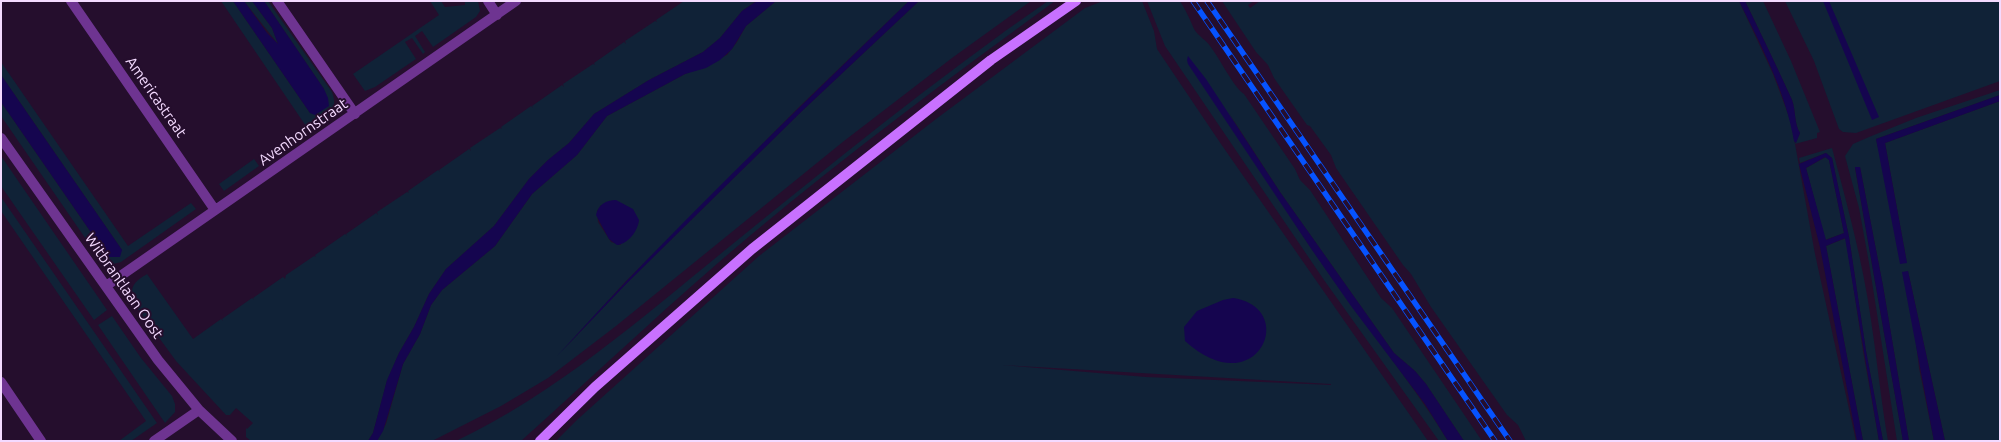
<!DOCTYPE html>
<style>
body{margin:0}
#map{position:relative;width:2001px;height:442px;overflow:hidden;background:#250e2d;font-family:Ubuntu,sans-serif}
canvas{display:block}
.frame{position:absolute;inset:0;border:2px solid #f4daff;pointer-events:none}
</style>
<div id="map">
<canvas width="2001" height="442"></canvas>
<div class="frame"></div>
</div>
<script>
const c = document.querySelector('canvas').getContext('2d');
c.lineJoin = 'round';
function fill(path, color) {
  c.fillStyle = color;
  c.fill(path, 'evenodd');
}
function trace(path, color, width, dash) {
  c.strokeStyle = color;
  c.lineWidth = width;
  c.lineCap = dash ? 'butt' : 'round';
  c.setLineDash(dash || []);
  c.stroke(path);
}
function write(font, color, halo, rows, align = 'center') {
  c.font = font + ' Ubuntu,sans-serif';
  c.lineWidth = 4;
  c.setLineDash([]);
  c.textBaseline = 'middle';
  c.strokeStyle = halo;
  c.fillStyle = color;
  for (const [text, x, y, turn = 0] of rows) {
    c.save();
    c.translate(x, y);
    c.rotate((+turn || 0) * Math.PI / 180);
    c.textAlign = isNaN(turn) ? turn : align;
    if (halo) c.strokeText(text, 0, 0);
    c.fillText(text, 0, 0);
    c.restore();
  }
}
fill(new Path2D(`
 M221 1H233L310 113 324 89 264 1H268L332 92C340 112 324 122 310 132Z
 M244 1H252L272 28 278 44Z
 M430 1H441L445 7 465 5V1H478L480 11 476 17 433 47 422 31 415 36 425 52 423 54 412 38 405 42 416 59 375 87 365 91 353 74 439 15Z
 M684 1H756L742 11 720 38 703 52 649 80 594 114 569 143 548 160 529 179 494 226 446 269 429 294 414 327 399 353 387 381 373 433 368 441H251L246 437V428L247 429 253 423 236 408 230 415H226L176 361 133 302 135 300C127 287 137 280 147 274L193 339 221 319 223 321 222 319 252 298 254 300 253 298 283 277 285 279 286 275 314 256 316 257 315 255 345 234 347 236 346 234 376 213 378 215 377 212 407 192 409 193 408 191 438 170 440 172 439 170 469 149 471 151 470 148 500 128 502 129 501 127 531 106 533 108 532 106 562 85 564 87 563 84 593 64 595 65 594 63 624 42 626 44 625 41 655 21 657 22 656 20Z
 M776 1H909L798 108 625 282 562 351 626 284 802 111 919 1H1031L952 58 844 141 616 326 548 378 501 406 432 441H377L386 424 403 364 420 334 431 305 442 290 495 246 532 194 577 155 607 116 685 74 727 55 737 42 746 26ZM601 205 621 245 611 242 598 222 597 211Z
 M1048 1H1055C952 76 850 152 752 234 673 300 598 372 521 441H456C556 393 638 321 724 251 830 165 935 79 1048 1Z
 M1103 1H1142L1154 31 1157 49 1221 144 1428 441H556L578 419 759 256 936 119 1085 8ZM1002 365 1331 384V385L1146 377Z
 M1147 1H1180C1186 10 1190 20 1194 29 1198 36 1206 40 1210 46 1219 57 1234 88 1244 94L1295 169 1300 180 1310 190 1381 298 1392 308 1482 441H1464L1426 384 1415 371 1394 353 1280 192 1229 113C1257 159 1283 208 1314 252 1357 316 1407 375 1448 441H1439L1324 280 1165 46Z
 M1222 1H1254L1248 5 1250 8 1260 1H1739L1773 74 1791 122 1815 254 1856 441H1526L1518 425 1507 415 1431 307 1411 274 1403 265 1336 168 1331 155 1310 126 1307 125 1274 78 1268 65 1256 52Z
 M1745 1H1763L1791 61 1820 132 1817 133V138L1795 144 1800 133C1794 124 1796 111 1792 100 1777 67 1761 34 1745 1Z
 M1785 1H2000V81L1856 133 1843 132 1839 129 1814 61Z
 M1 62 128 246 191 203 196 209 121 262 109 265 101 261 1 116V102L108 257 122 250 1 75Z
 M2000 90V95L1876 139 1907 263 1885 143 2000 101V441H1945L1908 271 1919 368 1934 441H1909L1883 286 1860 167 1855 168 1903 441H1897L1869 263 1859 208 1845 156 1853 144 1869 137 1916 118Z
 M1832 148C1847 204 1863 262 1871 320 1877 360 1881 400 1888 441H1883L1866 351 1849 237 1832 158 1826 153 1800 163 1799 158Z
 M1 156 107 310 94 320 1 186Z
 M1826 157 1829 160 1844 233 1825 240 1806 168Z
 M254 159 259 166 224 191 219 184Z
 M1 197 157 423 131 441H119L146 421 1 211Z
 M1846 238 1863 351 1879 441H1863L1826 246Z
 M112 316 141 358 172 396 175 404V412L165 423 98 325Z`), '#102237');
fill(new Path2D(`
 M233 1H244L267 33 278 44 272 28 252 1H264L324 89 328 98 329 106 315 115 310 113Z
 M757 1H776L746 26 732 49 720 60 706 68 685 74 607 116 577 155 532 194 495 246 442 290 431 305 420 334 403 364 383 431 377 441H368L373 433 387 380 399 353 414 327 429 294 446 269 494 226 529 179 548 160 569 143 594 114 649 80 703 52 720 38 742 11Z
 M909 1H919L802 111 626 284 557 356C669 232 790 117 909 1Z
 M1739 1H1745C1761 34 1777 67 1792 100 1796 111 1794 124 1800 133L1796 143 1794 141C1786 92 1761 45 1739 1Z
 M1823 1H1829L1879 117 1872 120Z
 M1188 56 1206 79 1280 192 1394 353 1415 371 1426 384 1464 441H1448L1425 404 1351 306 1312 250 1188 64 1187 60Z
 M1 75 122 250 120 257H108L1 102Z
 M2000 95V101L1885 143 1907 263 1900 264 1876 139Z
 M1826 153 1832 158 1849 237 1866 351 1883 441H1879L1845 238 1826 246 1863 441H1857L1820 247 1799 164ZM1825 157 1829 160 1844 233 1826 240 1806 168Z
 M1855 167H1860L1883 286 1909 441H1903Z
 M616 200 633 209 639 220C638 231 628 244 617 245L609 239 596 215C598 205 606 200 616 200Z
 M1908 271 1945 441H1934L1902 272Z
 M1233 298C1300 308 1257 406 1185 341L1184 327 1197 311 1223 300Z`), '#15054f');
trace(new Path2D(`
 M71 1 215 210
 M277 1 355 114
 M488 1 497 15
 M1 138 158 360 199 410 232 441
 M106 286 516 1
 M1 382 41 441
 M154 441 199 410`), '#6e3491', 10);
trace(new Path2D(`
 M540 441 595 387 752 249 991 60 1076 1`), '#c871ff', 10);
const rail = new Path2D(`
 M1193 1 1495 441
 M1207 1 1510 441`);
trace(rail, '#0653ff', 5.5);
trace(rail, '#250e2d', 4, [11]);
write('15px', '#f4daff', '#250e2d', [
 ["Americastraat",156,97,55],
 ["Avenhornstraat",303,132,-35],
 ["Witbrantlaan Oost",124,286,55]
]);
</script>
